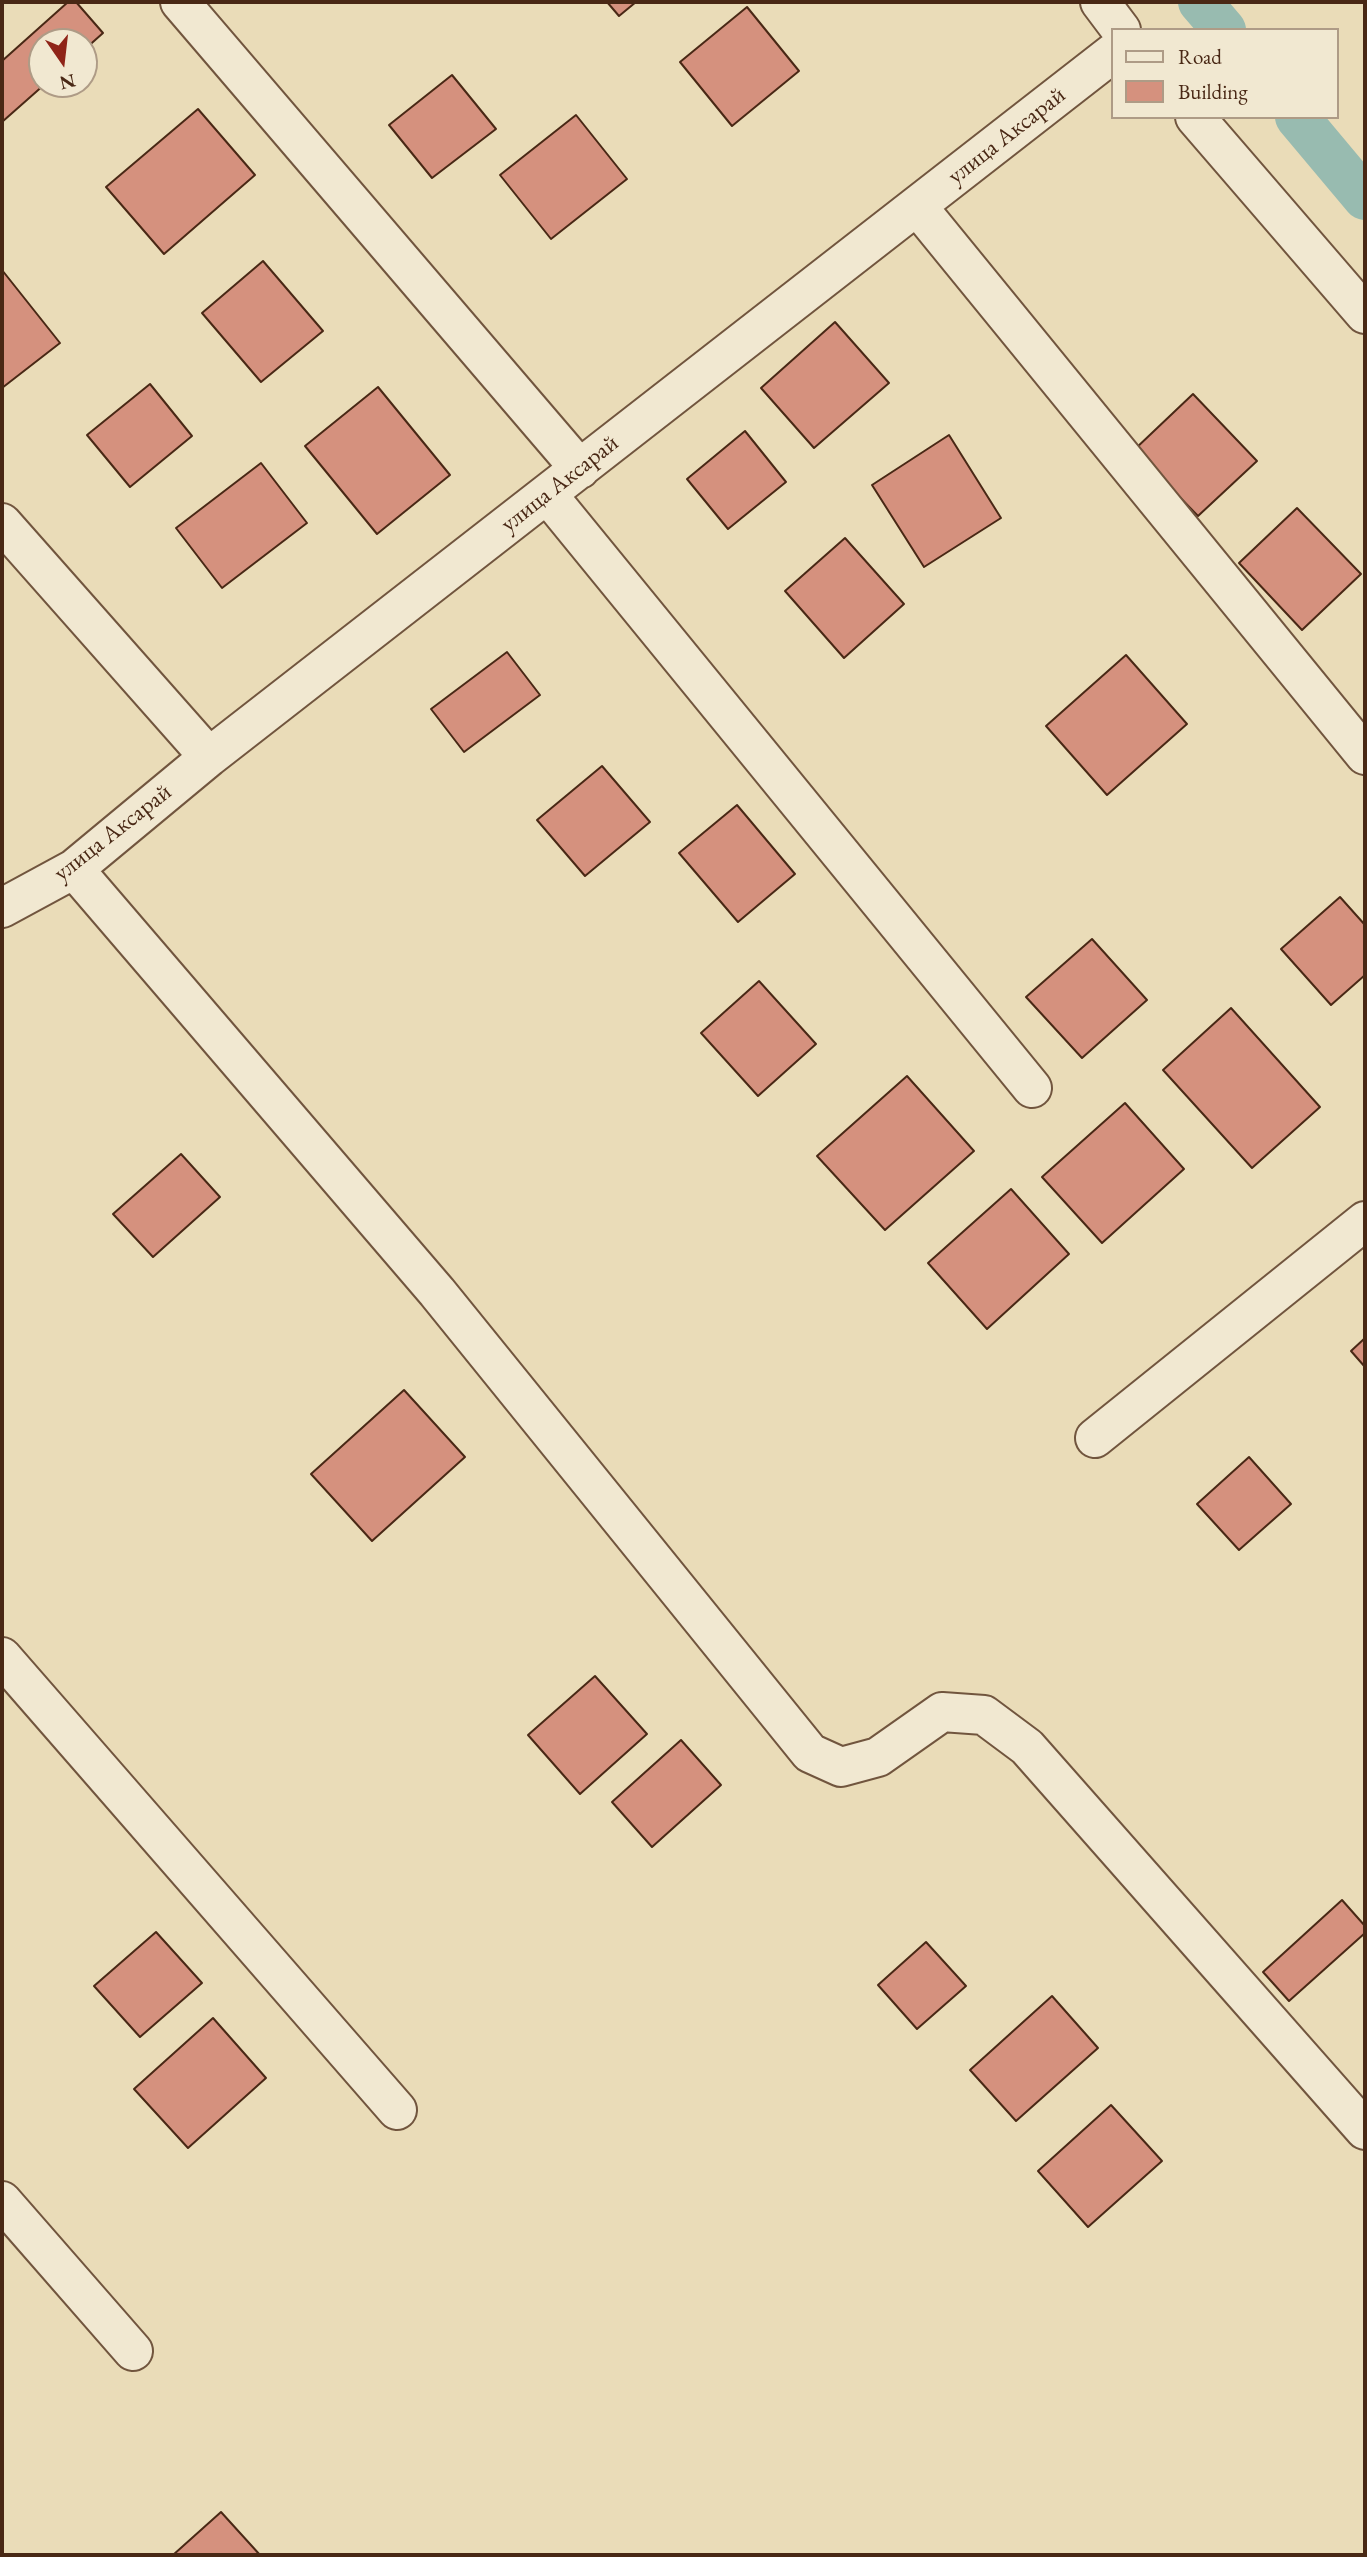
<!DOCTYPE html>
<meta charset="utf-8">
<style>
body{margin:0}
#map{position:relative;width:1367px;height:2557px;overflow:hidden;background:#eadcb8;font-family:"EB Garamond",serif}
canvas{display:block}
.frame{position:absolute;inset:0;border:4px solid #492815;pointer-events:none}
.legend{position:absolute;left:1111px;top:28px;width:228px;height:91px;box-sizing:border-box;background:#f1e8d1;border:2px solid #ae9b86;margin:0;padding:9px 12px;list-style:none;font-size:21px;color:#492815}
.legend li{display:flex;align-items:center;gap:14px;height:35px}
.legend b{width:35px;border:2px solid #ae9b86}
.north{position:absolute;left:28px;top:28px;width:70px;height:70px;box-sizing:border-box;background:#f1e8d1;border:2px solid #ae9b86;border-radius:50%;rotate:166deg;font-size:19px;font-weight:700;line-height:28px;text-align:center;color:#492815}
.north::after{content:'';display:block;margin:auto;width:24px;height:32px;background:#8f2418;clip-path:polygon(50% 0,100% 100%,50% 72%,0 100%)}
</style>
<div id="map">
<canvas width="1367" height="2557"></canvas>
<div class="frame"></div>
<ul class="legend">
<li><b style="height:9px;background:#f1e8d1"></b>Road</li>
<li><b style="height:19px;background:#d5917e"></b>Building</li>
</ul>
<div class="north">N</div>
</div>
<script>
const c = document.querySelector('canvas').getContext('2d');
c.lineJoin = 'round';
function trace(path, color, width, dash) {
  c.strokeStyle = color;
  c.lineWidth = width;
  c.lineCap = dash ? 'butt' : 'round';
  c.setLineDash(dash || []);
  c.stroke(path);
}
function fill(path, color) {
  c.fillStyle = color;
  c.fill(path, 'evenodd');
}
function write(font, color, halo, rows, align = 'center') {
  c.font = font + ' "EB Garamond",serif';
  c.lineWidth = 7;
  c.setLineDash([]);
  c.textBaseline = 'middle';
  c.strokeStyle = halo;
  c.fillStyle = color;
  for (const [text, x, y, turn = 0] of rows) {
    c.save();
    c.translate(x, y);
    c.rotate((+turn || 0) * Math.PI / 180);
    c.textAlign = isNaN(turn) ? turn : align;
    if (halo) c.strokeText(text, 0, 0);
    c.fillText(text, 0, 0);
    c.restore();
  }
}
trace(new Path2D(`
 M1200 2 1224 30
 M1297 117 1365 198`), '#98bbb0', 44);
const building = new Path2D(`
 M68 2H76L103 33 84 50V42H42V84H45L2 122V61Z
 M607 2H636L619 16Z
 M747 7 799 71 732 126 680 62Z
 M452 75 496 129 432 178 389 125Z
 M198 109 255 175 164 254 106 187Z
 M576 115 627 179 551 239 500 175Z
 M263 261 323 331 261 382 202 313Z
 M2 270 60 343 2 388Z
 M835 322 889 383 814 448 761 388Z
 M150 384 192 436 130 487 87 435Z
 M378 387 450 475 377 534 305 446Z
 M1193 394 1257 461 1198 516 1134 450Z
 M745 431 786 482 728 529 687 479Z
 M949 435 1001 518 924 567 872 485Z
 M261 463 307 523 222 588 176 528Z
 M1297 508 1361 574 1302 630 1239 563Z
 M845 538 904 604 844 658 785 591Z
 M507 652 540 695 464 752 431 709Z
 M1126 655 1187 724 1107 795 1046 726Z
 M602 766 650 822 585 876 537 820Z
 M737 805 795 874 738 922 679 853Z
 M1340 897 1365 925V975L1331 1005 1281 949Z
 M1092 939 1147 1000 1082 1058 1026 997Z
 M759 981 816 1044 758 1096 701 1033Z
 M1231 1008 1320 1107 1252 1168 1163 1070Z
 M907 1076 974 1151 885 1230 817 1156Z
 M1125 1103 1184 1169 1102 1243 1042 1177Z
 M181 1154 220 1197 153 1257 113 1214Z
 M1011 1189 1069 1254 987 1329 928 1263Z
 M1365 1338V1367L1351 1351Z
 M404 1390 465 1457 372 1541 311 1474Z
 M1249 1457 1291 1504 1239 1550 1197 1504Z
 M595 1676 647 1734 580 1794 528 1735Z
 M681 1740 721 1785 652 1847 612 1802Z
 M1342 1900 1365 1926V1933L1289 2001 1263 1972Z
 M156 1932 202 1983 140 2037 94 1986Z
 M926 1942 966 1986 917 2029 878 1985Z
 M1052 1996 1098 2048 1016 2121 970 2070Z
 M213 2018 266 2078 188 2148 134 2089Z
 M1111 2105 1162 2161 1088 2227 1038 2171Z
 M221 2512 260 2555H173Z`);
fill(building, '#d5917e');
trace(building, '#492815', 2);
const minor = new Path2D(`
 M180 2 580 469
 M1100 2 1121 30
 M1195 117 1365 314
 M917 206 1365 755
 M547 494 1032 1088
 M2 523 209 757
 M74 869 437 1292 810 1753 841 1767 878 1757 942 1712 984 1715 1027 1747 1365 2130
 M2 908 74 869 209 757 1113 53
 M1095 1438 1365 1221
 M2 1657 397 2110
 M2 2201 133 2351`);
trace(minor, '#71553e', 42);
trace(minor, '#f1e8d1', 38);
write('24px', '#492815', '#f1e8d1', [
 ["улица Аксарай",1007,136,-38],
 ["улица Аксарай",560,484,-38],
 ["улица Аксарай",113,833,-38]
]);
</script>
